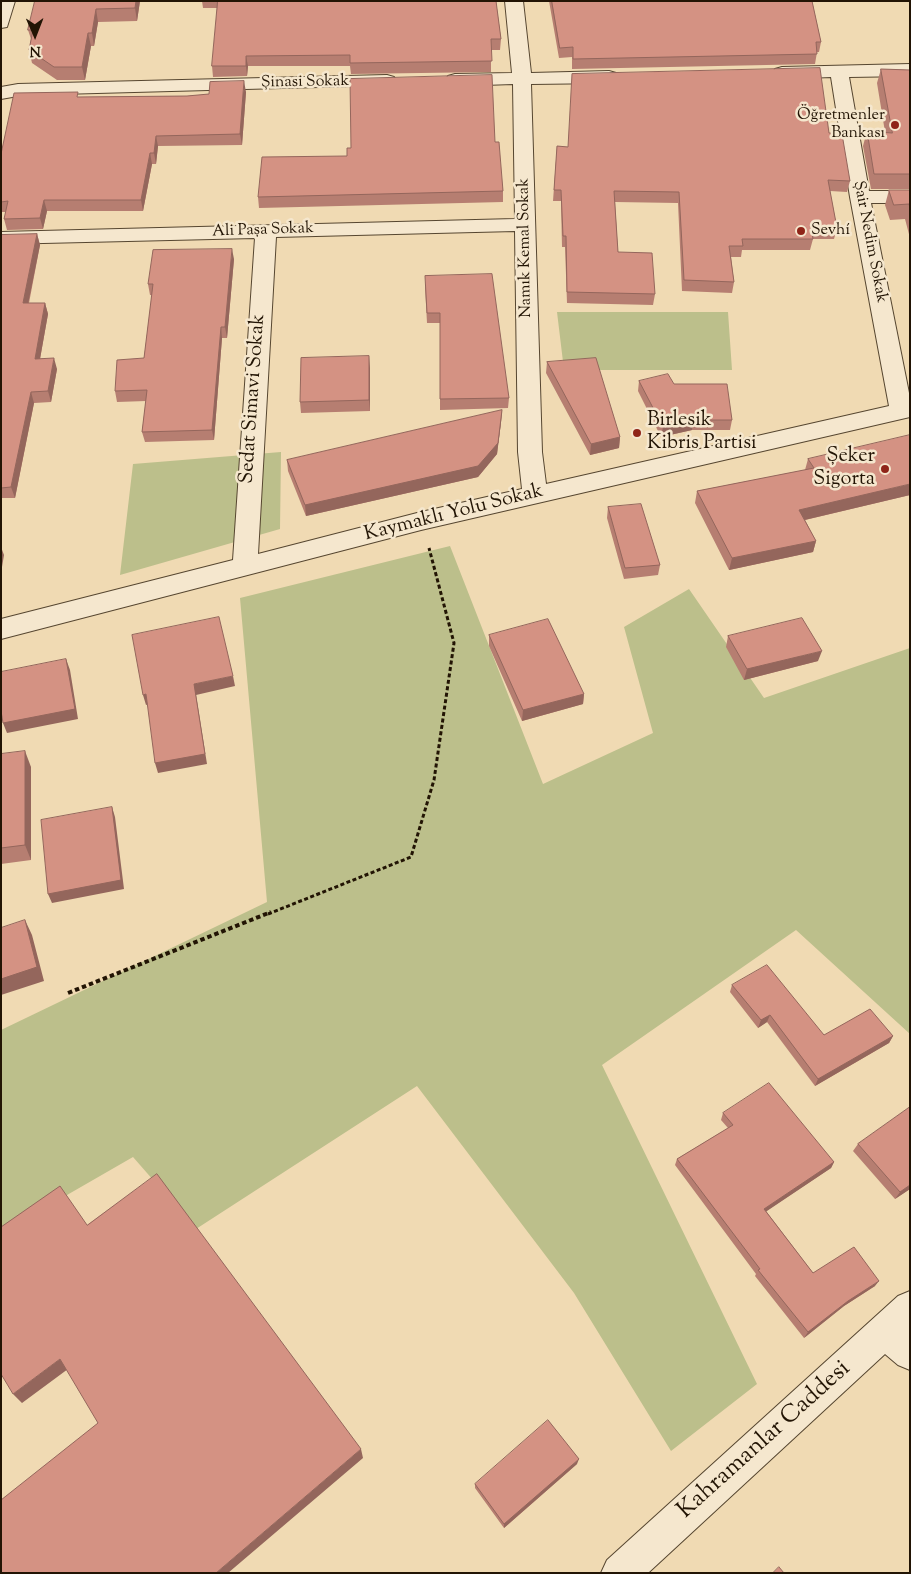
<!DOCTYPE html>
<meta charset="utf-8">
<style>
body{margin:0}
#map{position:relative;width:911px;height:1574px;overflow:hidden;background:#f0dab3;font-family:"Sorts Mill Goudy",serif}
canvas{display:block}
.frame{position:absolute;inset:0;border:2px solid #221404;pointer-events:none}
.north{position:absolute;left:10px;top:10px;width:50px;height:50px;-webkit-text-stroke:4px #f5e7ce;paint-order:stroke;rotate:179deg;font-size:14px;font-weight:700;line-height:20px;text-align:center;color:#221404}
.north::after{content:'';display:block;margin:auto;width:18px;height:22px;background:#221404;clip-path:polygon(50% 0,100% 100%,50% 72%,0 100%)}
</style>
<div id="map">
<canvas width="911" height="1574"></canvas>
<div class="frame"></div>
<div class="north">N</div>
</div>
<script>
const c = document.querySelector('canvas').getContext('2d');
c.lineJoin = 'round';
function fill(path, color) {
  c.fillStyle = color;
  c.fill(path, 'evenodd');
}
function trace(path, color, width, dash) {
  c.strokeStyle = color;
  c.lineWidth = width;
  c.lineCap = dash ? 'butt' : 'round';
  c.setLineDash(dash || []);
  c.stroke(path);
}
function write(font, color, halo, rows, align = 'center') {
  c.font = font + ' "Sorts Mill Goudy",serif';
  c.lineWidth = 5;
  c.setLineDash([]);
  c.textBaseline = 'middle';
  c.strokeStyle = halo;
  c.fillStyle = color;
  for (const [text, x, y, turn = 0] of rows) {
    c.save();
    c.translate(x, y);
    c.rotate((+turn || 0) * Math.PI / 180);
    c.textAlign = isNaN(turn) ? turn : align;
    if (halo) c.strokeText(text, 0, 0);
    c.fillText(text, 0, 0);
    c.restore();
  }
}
fill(new Path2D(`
 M557 312H728L732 370H564Z
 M281 452 280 529 120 575 133 464Z
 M450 546 543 784 653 733 624 627 689 589 764 698 910 648V1034L796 930 602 1065 757 1384 671 1451 574 1293 417 1086 196 1229 133 1157 1 1233V1030L267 902 240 598Z`), '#bcbf8b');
const minor = new Path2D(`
 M1 1H15L7 27 1 28Z
 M505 1H523L531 73 609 71 616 73 618 77 616 81 609 83 531 84 542 452 546 484 889 406 850 197 831 77 782 79 775 77 773 73 775 69 782 67 910 64V76L849 77 869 191H910V203H871L910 398V417L421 530 1 639V619L233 560 255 238 1 244V232L515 219 513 84 455 86 448 84 446 80 448 76 455 74 512 73ZM515 231 518 452 522 489 421 512 258 554 276 237Z
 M387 75 394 77 396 81 394 85 60 94 18 96 1 99V87L18 84Z
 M910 1291V1370L898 1365 885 1354 648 1573H601L607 1560 898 1296Z`);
trace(minor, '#564630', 2);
trace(new Path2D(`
 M268 914 411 857 434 780 454 643 429 548`), '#221404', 3, [4, 2.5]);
trace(new Path2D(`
 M68 993 271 912`), '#221404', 4, [4.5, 3]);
fill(minor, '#f5e7ce');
fill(new Path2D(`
 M35 1H140L137 21 98 22 94 46H91L85 80H57L32 63 29 50 31 39 28 30Z
 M202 1H496L501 39 500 50H491V72L351 74 350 66H248L247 76 213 77 212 66 217 8H203Z
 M549 1H812L821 42 819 52H817L815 64 572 69V57L559 58Z
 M881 69 910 70V189H871L863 146 867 131 885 132 877 83Z
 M246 92 242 145 158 146 156 164H152L143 211H47L43 229 7 230 4 219 6 212H1V154L80 97 187 96Z
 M829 133 850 181 847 192 830 191 837 228 834 239H813L810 250H742L741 257H731L734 282 732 293 682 291 678 203 615 202 618 252 655 294 653 305 567 303 565 247H562L561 201H553L557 146 568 147Z
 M495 142 503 191V202L259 208 258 197 347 156Z
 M889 190H910V238L905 219 890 220 885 205Z
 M37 234 40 245 29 303H45L48 314 40 359 57 369 51 402 34 403 15 498H1V235Z
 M234 259 227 338H222L214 440 145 442 142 432 146 401 117 402 115 391 144 358 152 295H150L148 284Z
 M425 286 509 398 508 408 440 410V323H427Z
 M547 362 620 437 619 448 590 455 546 373Z
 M370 368V411L301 413 300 402Z
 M639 381 674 384 732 420 730 430H692L661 437 638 391Z
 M502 410 501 422 497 454 478 477 306 516 288 471 287 460Z
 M808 459 910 495 805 520 816 541 813 552 729 570 695 503 697 491 805 470Z
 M608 507 660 565 658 575 624 579 607 518Z
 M489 635 584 694 583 704 522 721 489 646Z
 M728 636 818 661 744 680 726 647Z
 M1 754 31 767V860L1 864Z
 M732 985 824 1035 893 1036 889 1043 815 1086 767 1022 758 1028 730 992Z
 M910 1107V1189L895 1199 853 1151 858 1144Z
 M723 1113 834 1162 831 1168 766 1211 813 1273 875 1286 844 1306 804 1338 755 1276 756 1274 675 1165 677 1159 728 1128 721 1120Z
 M577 1464 504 1528 475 1488V1484Z`), '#b67e71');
fill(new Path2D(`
 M136 1H140L137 21 135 8Z
 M96 9 98 22 94 46 92 33Z
 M88 33 91 46 85 80 82 67Z
 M246 56 248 66 247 76 246 66Z
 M244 81 246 92 242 145 240 134Z
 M156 136 158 146 156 164 154 153Z
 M150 153 152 164 143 211 141 200Z
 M44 200 47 211 43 229 40 218Z
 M37 234 40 245 26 314 23 303Z
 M232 249 234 259 227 338 225 327Z
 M45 303 48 314 38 370 35 359Z
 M221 327 222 338 214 440 212 430Z
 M369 356 370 368V411L369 400Z
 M54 358 57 369 51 402 48 391Z
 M31 392 34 403 15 498 11 487Z
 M502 410 501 422 497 454 478 477 306 516 305 505Z
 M693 420 692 430 661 437 663 427Z
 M620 437 619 448 590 455 591 444Z
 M910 484V495L796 522 799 510Z
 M816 541 813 552 729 570 732 558Z
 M1 547 4 555 1 573Z
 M822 651 818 661 744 680 747 669Z
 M66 659 70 670 78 719 7 733 3 723Z
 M233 676 235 686 196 695 207 764 158 773 155 763 194 684Z
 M146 694 149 704 146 705 143 695Z
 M584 694 583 704 522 721 523 710Z
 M25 751 31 767V860L25 845Z
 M112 807 115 817 124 889 52 903 48 894Z
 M25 920 32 935 44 981 1 995V979Z
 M770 1015 767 1022 758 1028 761 1020Z
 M893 1036 889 1043 815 1086 818 1079Z
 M834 1162 831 1168 761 1215 764 1209Z
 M910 1185V1189L895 1199 900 1192Z
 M879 1281 875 1286 844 1306 804 1338 808 1332 848 1301Z
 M60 1359 68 1369 22 1403 13 1394Z
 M361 1449 363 1458 228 1573H216Z
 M579 1459 577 1464 504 1528V1524Z`), '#94665c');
const building = new Path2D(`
 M35 1H136L135 8 96 9 92 33H88L82 67H54L29 50 33 30H28Z
 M218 1H496L501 39H491L492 61 350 63V55L246 56V66H212Z
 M552 1H812L821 42H816L817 54 573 59V47L560 48Z
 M820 68 829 133 842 134 850 181 828 180 837 228H811L813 239H742L743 246H729L734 282 684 280 679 192 614 191 618 252 652 253 655 294 567 292 566 236H563L561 190H554L557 146 568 147 572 74Z
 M881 69 910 70V174H874L867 131 892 133Z
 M492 75 495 142H499L503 191 258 197 262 157 347 156V148H351L350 79Z
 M244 81 240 134 156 136 154 153H150L141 200H44L40 218 4 219 8 201 1 202V154L14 93 78 92 77 97 187 96 209 94 210 82Z
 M889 190H910V208L909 204 894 205Z
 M37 234 23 303H45L35 359 54 358 48 391 31 392 11 487 1 488V235Z
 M232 249 225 327H221L212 430 142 432 147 390 115 391 117 360 144 358 153 284H148L153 250Z
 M492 274 509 398 440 399V313H427L425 276Z
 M369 356V400L300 402 301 358Z
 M596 358 620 437 591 444 547 362Z
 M668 374 674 384H727L732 420H693L663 427 639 381Z
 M502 410 498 443 478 466 305 505 287 460Z
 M910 435V484L799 510 816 541 732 558 697 491 814 468 808 459Z
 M641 504 660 565 625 568 608 507Z
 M219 617 233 676 194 684 205 754 155 763 146 694 143 695 132 635Z
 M802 618 822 651 747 669 728 636Z
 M548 619 584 694 523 710 489 635Z
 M66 659 75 709 3 723 1 711V672Z
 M25 751V845L1 848V754Z
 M112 807 121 880 48 894 41 820Z
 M25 920 37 967 1 979V928Z
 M767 965 824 1035 870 1009 893 1036 818 1079 770 1015 761 1020 732 985Z
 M769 1083 834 1162 764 1209 813 1273 854 1247 879 1281 848 1301 808 1332 758 1270 760 1269 677 1159 733 1125 723 1113Z
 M910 1107V1185L900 1192 858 1144Z
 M157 1174 361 1449 216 1573H1V1500L98 1423 60 1359 13 1394 1 1374V1227L60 1186 87 1225Z
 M548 1420 579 1459 504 1524 475 1484Z
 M779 1567 784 1573H773Z`);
fill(building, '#d49283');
trace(building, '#94665c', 1);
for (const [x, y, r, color] of [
 [895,125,5,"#8f2418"],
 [801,231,5,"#8f2418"],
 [637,433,5,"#8f2418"],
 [885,469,5,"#8f2418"]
]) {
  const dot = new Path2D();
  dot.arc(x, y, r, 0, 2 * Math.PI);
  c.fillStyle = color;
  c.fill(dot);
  trace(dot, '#f5e7ce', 2);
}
write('16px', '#221404', '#f5e7ce', [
 ["Şinasi Sokak",305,83,-1],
 ["Ali Paşa Sokak",263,231,-2],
 ["Şair Nedim Sokak",869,242,79],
 ["Namık Kemal Sokak",526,248,-91]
]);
write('16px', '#221404', '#f5e7ce', [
 ["Öğretmenler",885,116],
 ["Bankası",885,134],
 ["Sevhí",811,231,"left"]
], 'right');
write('20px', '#221404', '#f5e7ce', [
 ["Sedat Simavi Sokak",254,399,-86],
 ["Kaymaklı Yolu Sokak",454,514,-14]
]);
write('20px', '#221404', '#f5e7ce', [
 ["Birlesik",647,422],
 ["Kibris Partisi",647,445],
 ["Şeker",875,458,"right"],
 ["Sigorta",875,481,"right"]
], 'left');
write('24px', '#221404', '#f5e7ce', [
 ["Kahramanlar Caddesi",765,1441,-42]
]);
</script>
